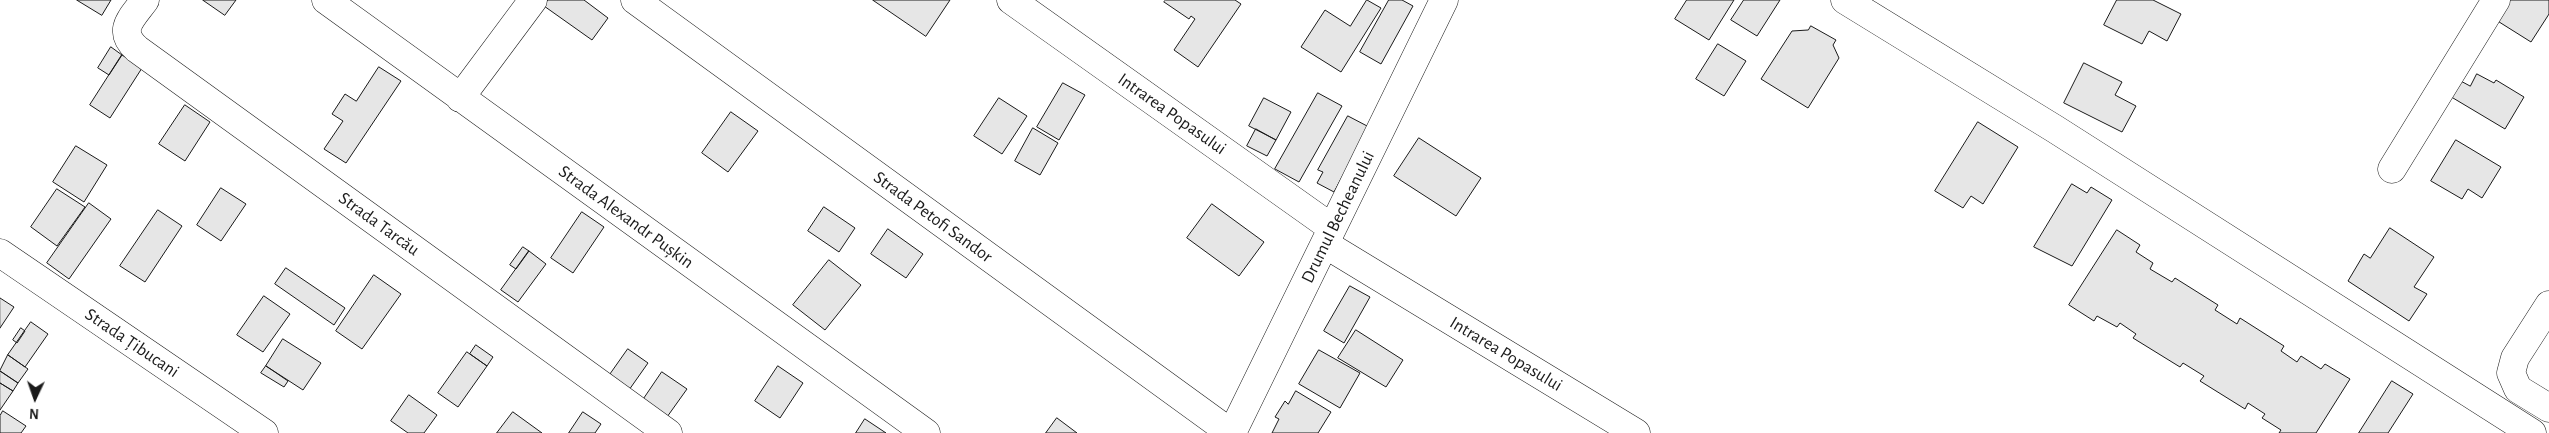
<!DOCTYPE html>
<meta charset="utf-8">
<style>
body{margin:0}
#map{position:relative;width:2549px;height:433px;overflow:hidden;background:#fff;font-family:"Alegreya Sans",sans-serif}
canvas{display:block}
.north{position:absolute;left:10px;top:373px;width:50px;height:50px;-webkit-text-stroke:4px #fff;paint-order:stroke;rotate:183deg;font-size:14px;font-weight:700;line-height:20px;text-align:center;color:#1a1a1a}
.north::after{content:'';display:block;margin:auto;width:18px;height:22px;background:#1a1a1a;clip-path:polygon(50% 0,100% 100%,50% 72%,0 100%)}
</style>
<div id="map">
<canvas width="2549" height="433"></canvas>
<div class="north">N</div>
</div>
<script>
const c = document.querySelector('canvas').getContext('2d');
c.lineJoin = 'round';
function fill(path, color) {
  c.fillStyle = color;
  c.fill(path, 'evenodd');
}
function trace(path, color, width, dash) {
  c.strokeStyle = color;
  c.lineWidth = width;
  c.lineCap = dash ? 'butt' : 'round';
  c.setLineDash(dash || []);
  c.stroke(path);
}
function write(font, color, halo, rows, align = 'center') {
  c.font = font + ' "Alegreya Sans",sans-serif';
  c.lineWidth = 4;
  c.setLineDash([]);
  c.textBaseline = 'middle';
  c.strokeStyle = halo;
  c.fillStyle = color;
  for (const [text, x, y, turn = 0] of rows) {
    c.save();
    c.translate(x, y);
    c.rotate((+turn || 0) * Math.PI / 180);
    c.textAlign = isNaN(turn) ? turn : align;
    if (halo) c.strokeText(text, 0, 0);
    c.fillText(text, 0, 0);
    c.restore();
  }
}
const building = new Path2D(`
 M77 0H111L102 15Z
 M203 0H236L225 15Z
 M548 0H584L608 18 592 40 544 6Z
 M873 0H950L926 36Z
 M1166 0H1235L1241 4 1198 67 1174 50 1195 19 1191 16 1189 19 1164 2Z
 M1367 0 1381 8 1341 72 1301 47 1325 10 1350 26Z
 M1389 0H1402L1413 6 1381 64 1360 52Z
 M1687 0H1734L1709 40 1675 19Z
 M1744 0H1780L1757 36 1731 20Z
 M2117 0H2153L2181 14 2167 41 2149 31 2142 44 2104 25Z
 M2509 0H2549V14L2531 42 2496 20Z
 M1811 26 1836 40 1833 45 1839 58 1808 108 1761 79 1792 31 1808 30Z
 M1718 44 1746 61 1724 96 1696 79Z
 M111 47 122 55 109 75 98 68Z
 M122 55 142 68 110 118 90 105Z
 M2084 63 2122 82 2115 95 2136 106 2122 132 2064 103Z
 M379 67 401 81 346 163 324 149 343 121 332 114 345 94 356 101Z
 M2477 74 2494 83 2496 80 2524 97 2505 129 2448 95 2457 79 2470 86Z
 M1063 83 1085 95 1059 140 1037 127Z
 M1318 93 1342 106 1299 182 1275 169Z
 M999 98 1027 116 1002 154 974 136Z
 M1264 98 1291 112 1276 140 1249 126Z
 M185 105 210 122 185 161 159 144Z
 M731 112 758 131 728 172 702 153Z
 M1348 116 1369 127 1334 192 1317 183 1323 172 1318 170Z
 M1978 122 2018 147 1983 204 1971 196 1963 208 1935 191Z
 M1033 128 1058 143 1040 175 1015 161Z
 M1256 129 1276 140 1267 156 1247 146Z
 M1419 138 1481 178 1456 216 1394 176Z
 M2456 140 2501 167 2482 198 2468 189 2462 199 2431 181Z
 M76 146 107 165 84 202 53 182Z
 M2072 184 2087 193 2091 187 2112 200 2072 266 2034 247Z
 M221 188 246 204 221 241 197 225Z
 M57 189 85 207 57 246 31 227Z
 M89 203 111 219 69 279 47 263Z
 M1212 204 1264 242 1239 276 1187 238Z
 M824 207 855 228 839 252 808 231Z
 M158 210 182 226 145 282 120 266Z
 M582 212 604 227 573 273 551 258Z
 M2390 228 2434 257 2414 287 2427 294 2409 321 2348 281 2364 254 2370 258Z
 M888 229 923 254 906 278 871 254Z
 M2117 230 2140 245 2136 252 2153 263 2150 269 2172 282 2175 278 2218 305 2215 310 2237 324 2240 318 2284 346 2281 351 2297 362 2301 356 2321 369 2325 364 2350 379 2316 433H2279L2281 430 2262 418 2265 414 2248 403 2245 409 2200 381 2204 376 2183 363 2180 367 2133 338 2136 334 2120 323 2117 327 2097 316 2094 321 2069 305Z
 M523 247 529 251 516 269 510 265Z
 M529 251 546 264 518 302 501 290Z
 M829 260 861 285 825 330 793 305Z
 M286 268 345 308 334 325 275 284Z
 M374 275 401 294 362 349 336 331Z
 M1350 286 1370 297 1344 343 1324 331Z
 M264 296 290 314 263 352 237 335Z
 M0 298 14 307 0 328Z
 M31 322 48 334 25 367 8 355Z
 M21 328 25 331 17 343 13 340Z
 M1356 330 1403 360 1386 387 1338 358Z
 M283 339 321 363 303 390 266 366Z
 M476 345 493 357 487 366 470 354Z
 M628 349 648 363 629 390 609 376Z
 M1319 350 1360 373 1340 408 1299 384Z
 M467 352 487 366 458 407 438 393Z
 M8 355 28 369 18 383 0 371Z
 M266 366 288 381 284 387 261 373Z
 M778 366 803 383 780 418 755 401Z
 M0 371 18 383 13 391 0 383Z
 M662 372 687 389 667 417 643 400Z
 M2392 381 2413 394 2388 433H2359Z
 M0 383 13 391 0 410Z
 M1296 391 1331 412 1318 433H1272L1279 419 1275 417 1285 401 1288 404Z
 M409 395 437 415 424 433H408L391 421Z
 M3 411 26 426 21 433H0V416Z
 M513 412 542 433H497Z
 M583 412 601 424 595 433H569Z
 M1057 418 1077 433H1046Z
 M865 419 886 433H856Z`);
fill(building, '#e6e6e6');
trace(building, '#1a1a1a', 1);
const minor = new Path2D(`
 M145 0C132 18 116 30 137 49L668 433
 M326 0 926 433
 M635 0 1231 433
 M1011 0 1332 228
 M1845 0 2055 129 2532 433
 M460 98 533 0
 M2392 169 2496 0
 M1325 244 1636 433
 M0 253 264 433
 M2549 305 2515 358 2511 373 2518 389 2549 408
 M1232 433 1444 0`);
trace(minor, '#1a1a1a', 29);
trace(minor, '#fff', 28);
write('18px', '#1a1a1a', '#fff', [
 ["Intrarea Popasului",1172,114,35],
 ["Strada Alexandr Pușkin",626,217,36],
 ["Strada Petofi Sandor",933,217,36],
 ["Drumul Becheanului",1338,217,-64],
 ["Strada Tarcău",379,224,36],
 ["Strada Țibucani",132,343,34],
 ["Intrarea Popasului",1506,354,31]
]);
</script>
